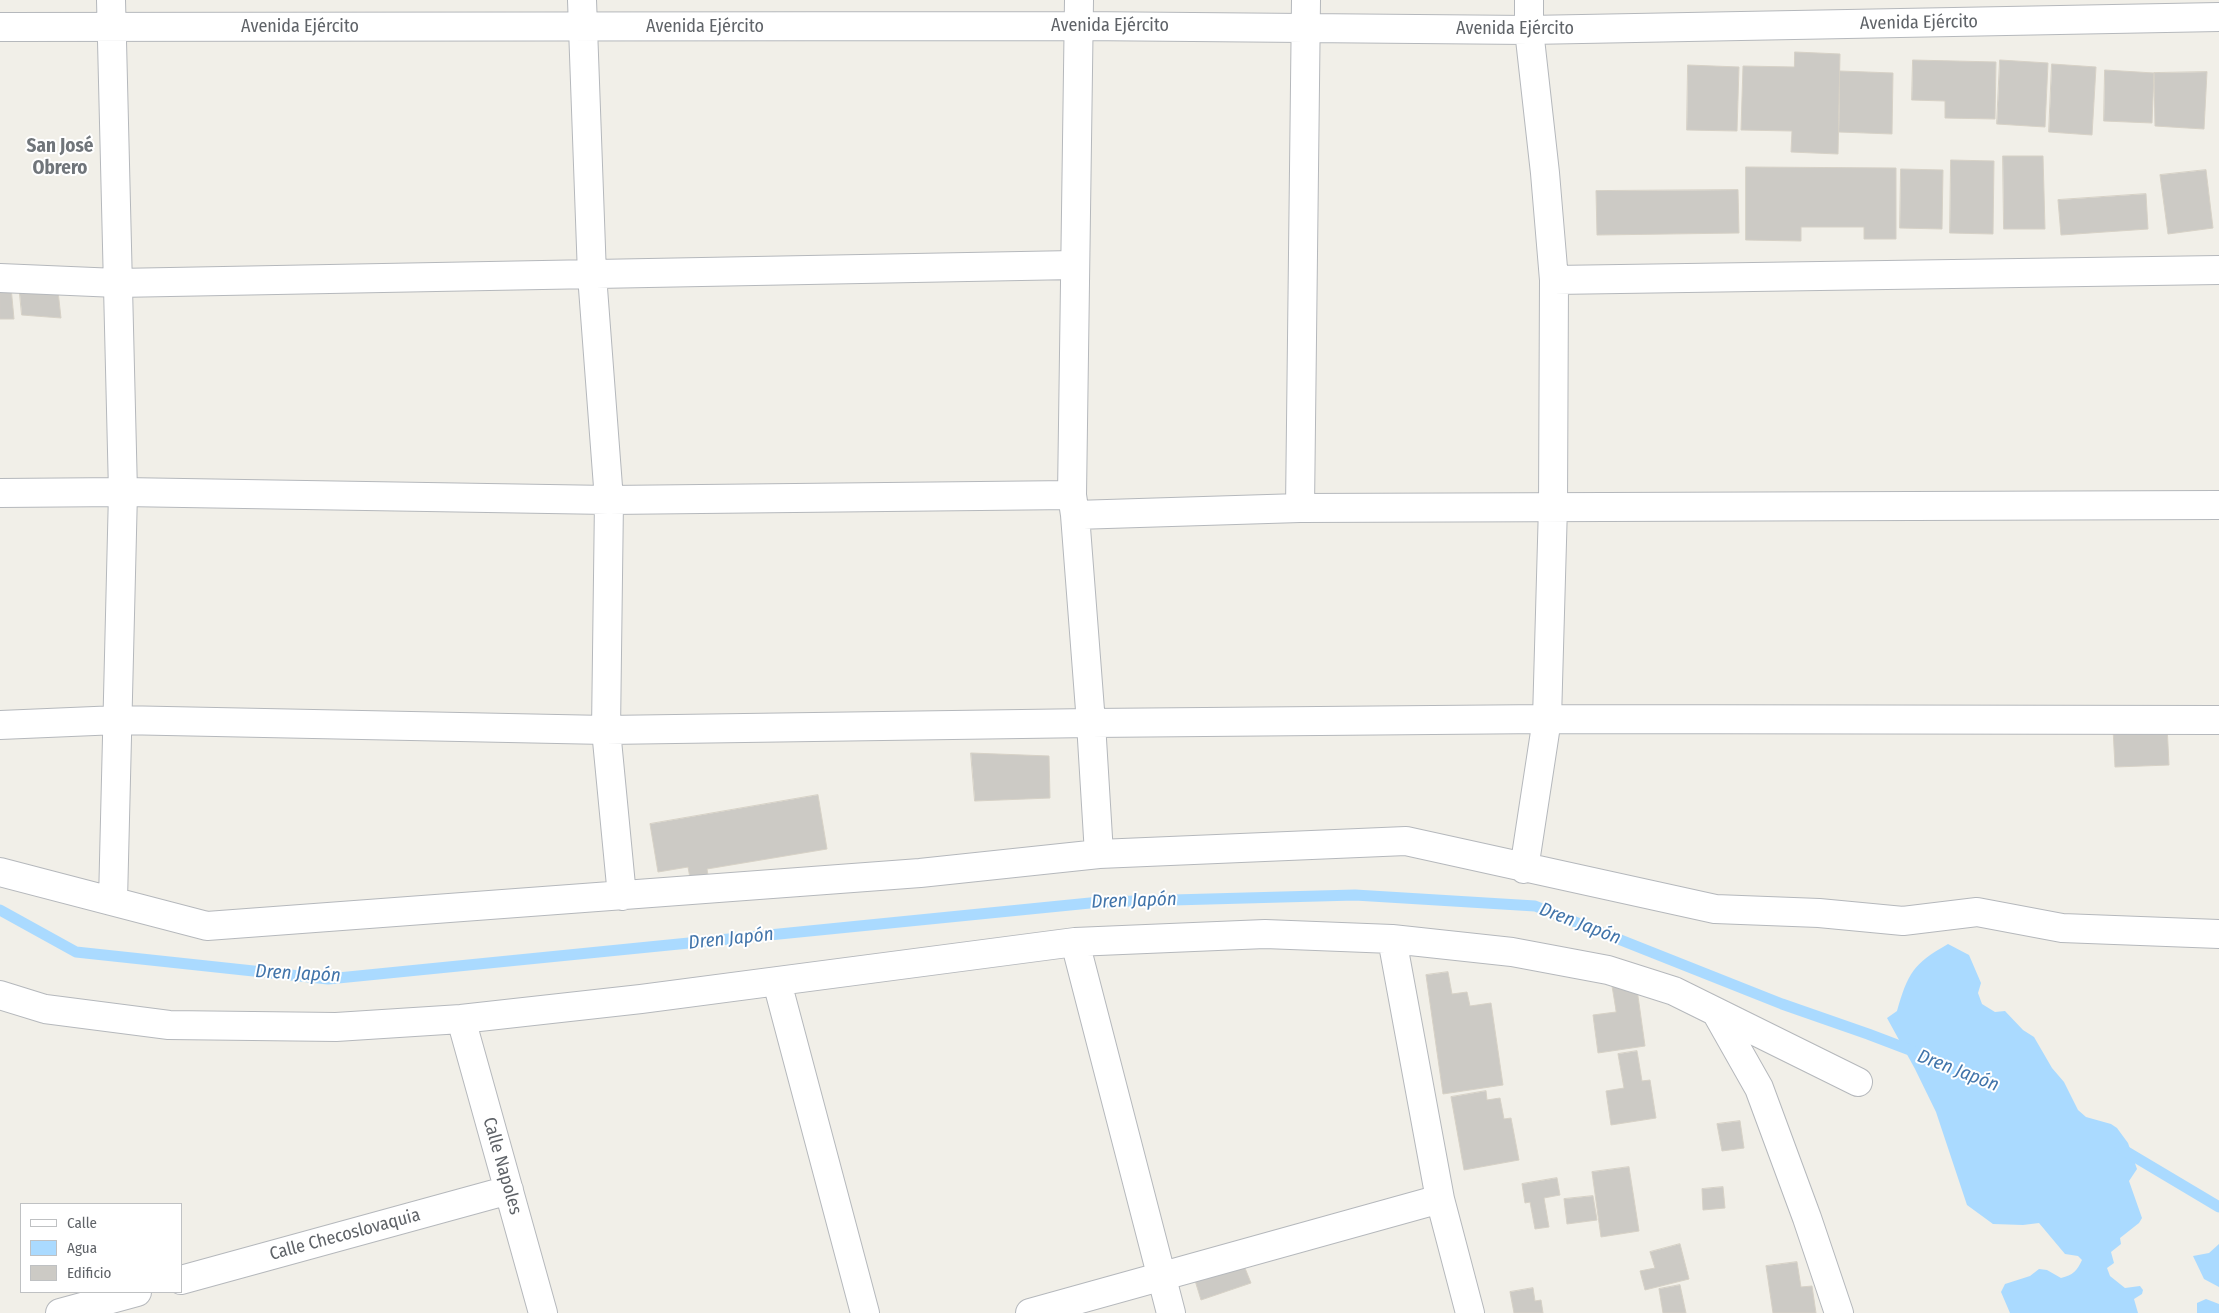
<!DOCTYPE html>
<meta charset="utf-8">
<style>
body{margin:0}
#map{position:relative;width:2219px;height:1313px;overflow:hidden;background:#f1efe8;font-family:"Fira Sans Condensed",sans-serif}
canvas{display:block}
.legend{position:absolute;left:20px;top:1203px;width:162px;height:90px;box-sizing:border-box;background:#fff;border:1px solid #bfc1c3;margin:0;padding:6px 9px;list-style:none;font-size:15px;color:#5f6368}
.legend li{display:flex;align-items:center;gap:10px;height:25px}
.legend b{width:25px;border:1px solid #bfc1c3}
</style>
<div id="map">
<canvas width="2219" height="1313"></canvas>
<ul class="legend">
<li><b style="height:6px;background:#fff"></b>Calle</li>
<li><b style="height:14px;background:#aadaff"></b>Agua</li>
<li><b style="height:14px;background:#cccac5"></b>Edificio</li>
</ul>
</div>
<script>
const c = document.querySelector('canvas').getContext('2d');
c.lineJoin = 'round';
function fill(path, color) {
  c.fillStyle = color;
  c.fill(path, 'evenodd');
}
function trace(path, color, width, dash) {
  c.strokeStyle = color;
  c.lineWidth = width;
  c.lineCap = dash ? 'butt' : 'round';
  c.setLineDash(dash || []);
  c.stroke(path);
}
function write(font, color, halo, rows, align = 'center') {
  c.font = font + ' "Fira Sans Condensed",sans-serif';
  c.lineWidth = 4;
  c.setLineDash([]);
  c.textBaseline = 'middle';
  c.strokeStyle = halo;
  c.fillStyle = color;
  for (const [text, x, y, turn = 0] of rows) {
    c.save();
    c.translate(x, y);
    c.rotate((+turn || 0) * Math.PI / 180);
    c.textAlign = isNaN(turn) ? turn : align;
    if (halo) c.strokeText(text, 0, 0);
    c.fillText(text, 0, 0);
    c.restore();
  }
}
fill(new Path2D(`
 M1948 944 1969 955 1981 983 1978 993 1982 1004 1995 1012 2005 1011 2023 1030 2034 1037 2052 1068 2064 1082 2078 1110 2086 1117 2111 1124 2117 1128 2128 1143 2137 1169 2129 1181 2142 1218 2139 1223 2120 1238 2121 1244 2111 1252 2114 1263 2107 1268 2110 1276 2125 1288 2140 1286 2143 1290 2142 1294 2134 1299 2138 1313H2010L2001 1292 2005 1284 2030 1276 2039 1269 2047 1270 2061 1278C2073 1275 2077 1271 2082 1260L2078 1256 2065 1254 2039 1223 2023 1225 1993 1224 1967 1205 1936 1112 1915 1069 1887 1018 1897 1011C1908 973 1913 964 1948 944Z
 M2219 1244V1287L2204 1279 2193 1256 2209 1253Z
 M2206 1299 2219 1304V1313H2197V1303Z`), '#aadaff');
trace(new Path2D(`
 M0 910 76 952 328 979 1100 902 1355 895 1535 906 1782 1004 1868 1034 1918 1053
 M2120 1148 2219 1207`), '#aadaff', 11);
const building = new Path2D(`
 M1795 52 1840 54 1838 154 1791 152 1792 131 1741 130 1743 66 1794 67Z
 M1913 60 1996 62 1995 119 1945 118V101L1912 100Z
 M2000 60 2048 63 2045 127 1997 124Z
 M2052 64 2096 67 2092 135 2049 132Z
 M1688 65 1739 67 1737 131 1687 130Z
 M2105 70 2154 73 2152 123 2104 121Z
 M1840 71 1893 73 1892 134 1839 132Z
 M2207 72 2204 129 2155 126 2154 73Z
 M2003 156H2043L2045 229H2004Z
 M1951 160 1994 161 1993 234 1950 233Z
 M1746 167 1896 168V239H1864V227H1801V241L1746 240Z
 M1901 169 1943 170 1942 229 1900 228Z
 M2206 170 2213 228 2168 234 2160 175Z
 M1738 190 1739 233 1597 235 1596 191Z
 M2146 194 2148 229 2061 235 2058 200Z
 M19 285 58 291 61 318 22 315Z
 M0 286 11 287 14 319H0Z
 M2167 725 2169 765 2115 767 2113 728Z
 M971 753 1049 756 1050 798 975 801Z
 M818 795 827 849 707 869 710 887 692 889 688 867 658 872 650 824Z
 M1448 972 1452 994 1467 992 1470 1006 1491 1003 1503 1085 1443 1094 1426 975Z
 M1611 978 1636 982 1645 1046 1598 1053 1593 1015 1616 1012Z
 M1637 1051 1642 1081 1650 1080 1656 1118 1611 1125 1606 1091 1624 1088 1618 1054Z
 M1486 1091 1487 1100 1500 1098 1504 1119 1511 1118 1519 1160 1464 1170 1451 1097Z
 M1740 1121 1744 1148 1722 1151 1717 1124Z
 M1629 1167 1639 1231 1601 1237 1592 1172Z
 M1557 1178 1560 1195 1544 1198 1549 1227 1535 1229 1530 1202 1525 1203 1522 1184Z
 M1723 1187 1725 1208 1703 1210 1702 1189Z
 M1593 1196 1597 1220 1567 1224 1564 1199Z
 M1680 1244 1689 1279 1645 1290 1640 1271 1655 1268 1650 1252Z
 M1797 1262 1801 1287 1812 1286 1816 1313H1773L1766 1266Z
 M1243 1263 1251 1283 1201 1300 1193 1274Z
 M1680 1285 1686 1313H1663L1659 1289Z
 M1533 1288 1535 1301 1541 1300 1543 1313H1514L1510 1292Z`);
fill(building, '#cccac5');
trace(building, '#d6d1c6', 1);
const minor = new Path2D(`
 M111 0 123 492 113 901
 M582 0 592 275 609 500 606 730 622 896
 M1079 0 1072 495 1075 515 1091 723 1099 854
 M0 27 1080 26 1529 30 2219 17
 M0 278 117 283 1074 265
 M1554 280 2219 270
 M0 493 123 492 609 500 1072 495
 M1300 508 1306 0
 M1075 515 1300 508 2219 505
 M0 725 118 720 606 730 1091 723 1547 719 2219 720
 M1524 869 1547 719 1553 506 1554 280 1545 173 1529 30V0
 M0 872 207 926 920 873 1099 854 1406 841 1715 909 1819 913 1903 921 1977 912 2062 928 2219 934
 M1392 939 1440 1199 1470 1313
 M1075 942 1171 1313
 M777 982 865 1313
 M0 995 45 1009 169 1025 336 1027 461 1019 641 999 1075 942 1265 934 1392 939 1512 952 1608 970 1674 991 1858 1082
 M1716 1012 1759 1088 1807 1218 1839 1313
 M461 1019 543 1313
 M181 1280 509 1190
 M60 1313 137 1292
 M1030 1313 1440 1199`);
trace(minor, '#b5b8bc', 30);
trace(minor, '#fff', 28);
write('18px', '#5f6368', '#fff', [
 ["Avenida Ejército",1919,23,-1],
 ["Avenida Ejército",1110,26],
 ["Avenida Ejército",300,27],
 ["Avenida Ejército",705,27],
 ["Avenida Ejército",1515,29],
 ["Calle Napoles",502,1166,74],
 ["Calle Checoslovaquia",345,1235,-15]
]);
write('bold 19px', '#70757a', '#fff', [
 ["San José",60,147],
 ["Obrero",60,169]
]);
write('italic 19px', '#4174aa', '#fff', [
 ["Dren Japón",1134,901,-2],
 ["Dren Japón",1580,924,21],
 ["Dren Japón",731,939,-6],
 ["Dren Japón",298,974,3],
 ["Dren Japón",1958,1071,21]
]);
</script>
